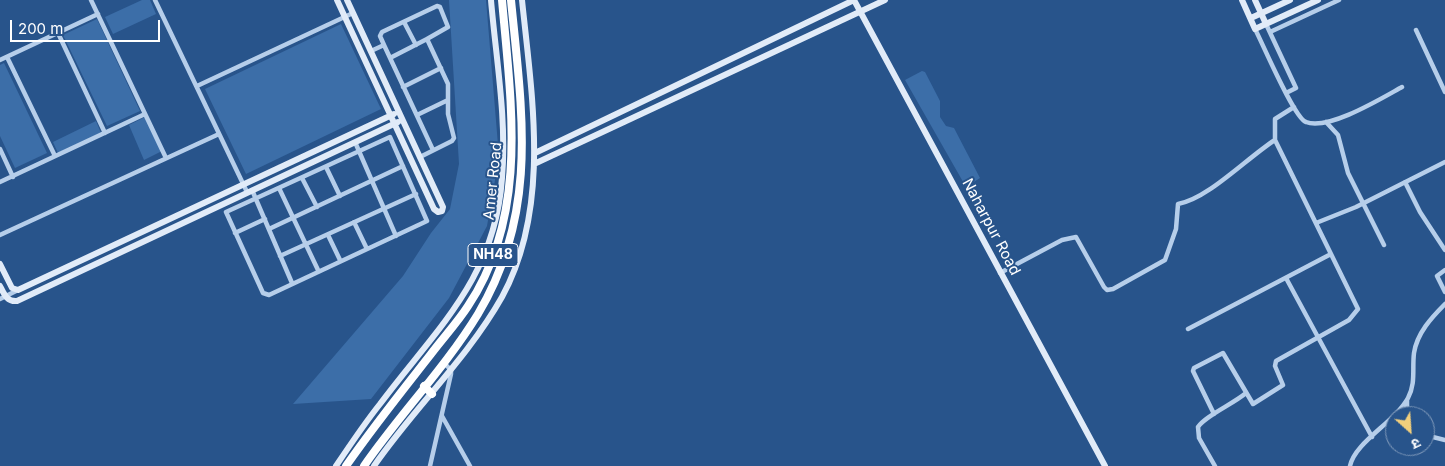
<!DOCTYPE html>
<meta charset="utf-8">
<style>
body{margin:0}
#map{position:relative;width:1445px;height:466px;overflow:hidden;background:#28548b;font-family:Inter,"Noto Sans Devanagari",sans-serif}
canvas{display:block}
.north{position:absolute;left:1385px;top:406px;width:50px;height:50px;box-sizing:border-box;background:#28548b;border:1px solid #7e98b9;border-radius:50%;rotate:154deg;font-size:14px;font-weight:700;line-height:20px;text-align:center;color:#fff}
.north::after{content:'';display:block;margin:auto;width:18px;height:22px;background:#f2cf7c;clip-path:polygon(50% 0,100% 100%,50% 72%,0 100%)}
.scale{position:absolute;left:10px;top:20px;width:150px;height:22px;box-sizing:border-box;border:2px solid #fff;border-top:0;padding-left:6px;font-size:15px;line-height:18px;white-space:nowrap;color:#fff;-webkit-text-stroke:4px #28548b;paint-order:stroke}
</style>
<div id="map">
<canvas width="1445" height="466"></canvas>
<div class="north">उ</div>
<div class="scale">200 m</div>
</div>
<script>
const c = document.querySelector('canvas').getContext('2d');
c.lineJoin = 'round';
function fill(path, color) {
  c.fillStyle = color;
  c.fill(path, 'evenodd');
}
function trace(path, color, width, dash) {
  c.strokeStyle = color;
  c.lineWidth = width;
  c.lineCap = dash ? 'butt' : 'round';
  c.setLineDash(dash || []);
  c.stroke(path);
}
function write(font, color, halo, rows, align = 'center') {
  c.font = font + ' Inter,sans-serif';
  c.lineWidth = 4;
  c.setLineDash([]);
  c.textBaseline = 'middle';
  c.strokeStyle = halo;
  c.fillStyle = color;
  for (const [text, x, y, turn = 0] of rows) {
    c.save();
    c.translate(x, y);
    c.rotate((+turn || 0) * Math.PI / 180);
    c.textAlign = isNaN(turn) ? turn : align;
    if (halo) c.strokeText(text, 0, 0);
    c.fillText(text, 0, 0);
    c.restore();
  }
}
fill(new Path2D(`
 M142 0H150L156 14 113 34 105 17Z
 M449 0H486L499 157 487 226 449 298 371 399 293 404 403 276 431 233 450 209 459 164Z
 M97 19 140 111 107 126 63 35Z
 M341 24 381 109 246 174 205 89Z
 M4 63 47 153 15 168 0 136V65Z
 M922 71 925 72 940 101V117L946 126 954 128 980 178 966 187 905 80Z
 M145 117 162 151 144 160 129 125Z
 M96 121 101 133 58 153 53 142Z`), '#3c6ea8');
trace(new Path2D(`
 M91 0 166 158
 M155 0 247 192
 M404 22 416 45
 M1266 24 1296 88 1286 93
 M1255 29C1263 44 1294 118 1306 122 1328 131 1382 98 1402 87
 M1416 30 1445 92
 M1270 32 1339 0
 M58 33 105 133
 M384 45 433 150
 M371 51 384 45 380 36 382 32 437 6 440 7 448 27 427 39 448 84V114L454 138 452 141 420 157
 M7 57 55 156
 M390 58 427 39
 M0 60 98 14
 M197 86 353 13
 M403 87 441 68
 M417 115 448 100
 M1326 122 1338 135 1348 173 1384 245
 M390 137 427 221 269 295 263 293 226 212Z
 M355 142 396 236
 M0 149 13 177
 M326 167 340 196
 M302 178 317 207
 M0 182 145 114
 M1405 182 1420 212 1445 250
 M279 188 318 270
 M252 190 292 283
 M354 222 367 249
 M1316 223 1356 207 1445 162
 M269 229 403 166
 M235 233 265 219
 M0 235 219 134
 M328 235 340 260
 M280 256 416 194
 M1445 270 1437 276 1445 292
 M1000 273 1062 240 1076 237 1104 287 1107 290 1113 289 1165 260 1176 229 1178 204C1208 199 1248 157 1275 140
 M1286 278 1372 437
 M0 299 18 290
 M1188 329 1331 254
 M1407 400V416
 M1214 414 1193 371 1194 368 1223 353 1253 404 1283 385 1275 366 1276 361 1349 320 1358 309 1275 140V119L1294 107
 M442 416 470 466
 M1425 435 1445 440
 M430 466 451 374V370L444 363
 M1215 466 1199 438 1198 427C1205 416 1233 404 1246 393
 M1350 466C1355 442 1395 422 1408 398 1416 383 1412 369 1414 353 1417 333 1432 317 1445 304`), '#b6ceea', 4.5);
trace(new Path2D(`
 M337 0 434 209 438 212 442 211 443 207 347 0
 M854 0 1105 466
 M1242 0 1255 29 1318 0
 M1255 0 1266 24
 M1251 18 1290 0
 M535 153 854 0
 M534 164 885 0
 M0 264 12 288 18 290 394 114
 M0 286C4 294 7 302 17 301L398 122
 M336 466C350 445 364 424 380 404 436 329 495 279 502 178 507 119 496 59 491 0
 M374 466C414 408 467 359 502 297 551 207 532 97 522 0`), '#e1ebf8', 6);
trace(new Path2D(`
 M424 386 432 394
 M346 466C373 427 402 391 431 354 443 338 457 323 468 306 529 215 511 103 502 0
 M364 466C400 414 445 368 478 314 539 212 522 112 511 0`), '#fff', 8);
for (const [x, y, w] of [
 [493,255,50]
]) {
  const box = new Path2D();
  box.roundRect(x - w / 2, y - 11.5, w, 23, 4);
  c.fillStyle = '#28548b';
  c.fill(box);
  trace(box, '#fff', 1);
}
write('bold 14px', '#fff', null, [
 ["NH48",493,255]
]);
write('15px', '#fff', '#28548b', [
 ["Amer Road",493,181,-84],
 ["Naharpur Road",991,227,62]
]);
</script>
